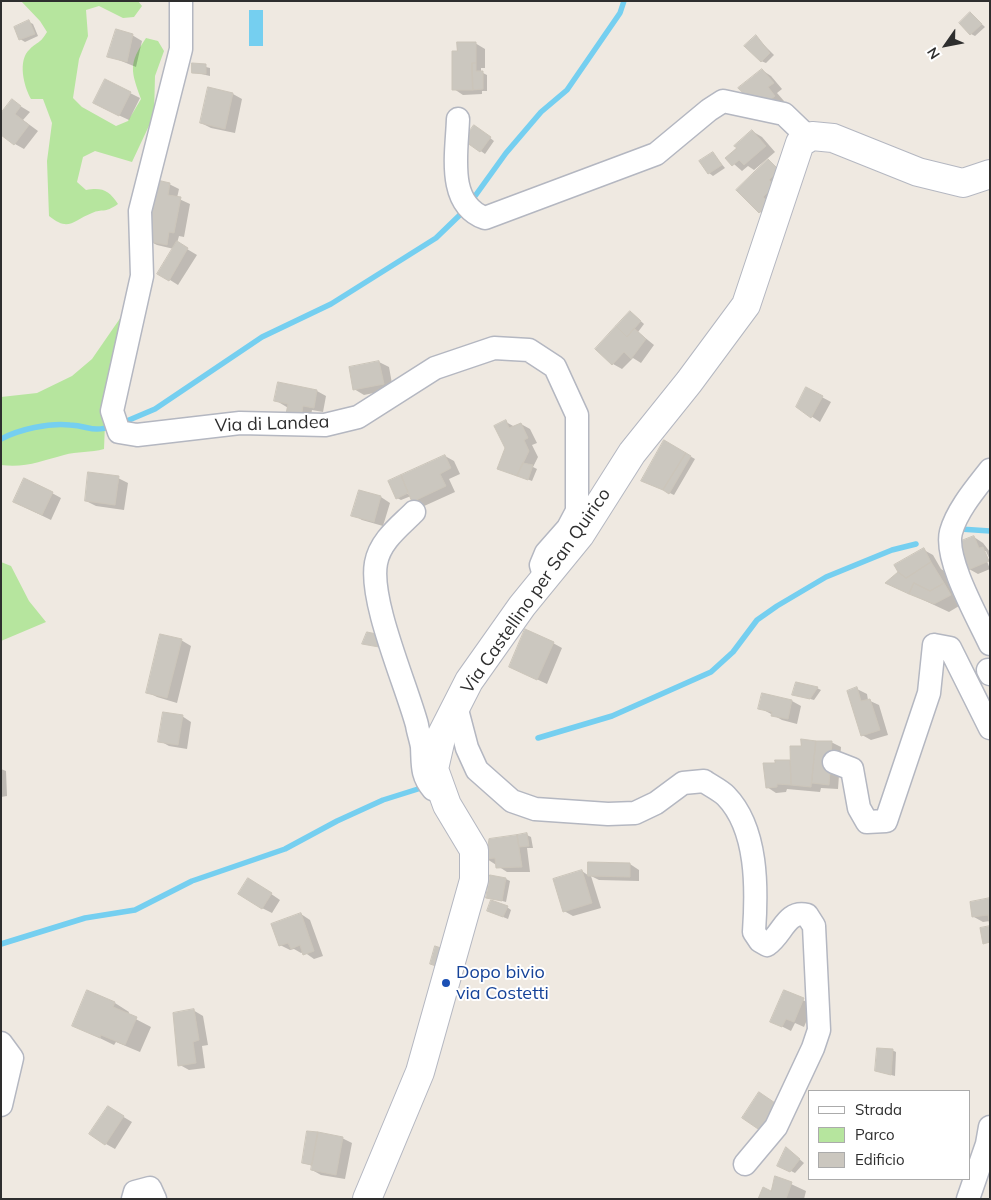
<!DOCTYPE html>
<style>
body{margin:0}
#map{position:relative;width:991px;height:1200px;overflow:hidden;background:#efe9e1;font-family:Mulish,sans-serif}
canvas{display:block}
.frame{position:absolute;inset:0;border:2px solid #2e2e2e;pointer-events:none}
.legend{position:absolute;left:808px;top:1090px;width:162px;height:90px;box-sizing:border-box;background:#fff;border:1px solid #ababab;margin:0;padding:6px 9px;list-style:none;font-size:15px;color:#2e2e2e}
.legend li{display:flex;align-items:center;gap:10px;height:25px}
.legend b{width:25px;border:1px solid #ababab}
.north{position:absolute;left:921px;top:20px;width:50px;height:50px;-webkit-text-stroke:4px #fff;paint-order:stroke;rotate:237deg;font-size:14px;font-weight:700;line-height:20px;text-align:center;color:#2e2e2e}
.north::after{content:'';display:block;margin:auto;width:18px;height:22px;background:#2e2e2e;clip-path:polygon(50% 0,100% 100%,50% 72%,0 100%)}
</style>
<div id="map">
<canvas width="991" height="1200"></canvas>
<div class="frame"></div>
<ul class="legend">
<li><b style="height:6px;background:#fff"></b>Strada</li>
<li><b style="height:14px;background:#b6e59e"></b>Parco</li>
<li><b style="height:14px;background:#cbc7bf"></b>Edificio</li>
</ul>
<div class="north">N</div>
</div>
<script>
const c = document.querySelector('canvas').getContext('2d');
c.lineJoin = 'round';
function fill(path, color) {
  c.fillStyle = color;
  c.fill(path, 'evenodd');
}
function trace(path, color, width, dash) {
  c.strokeStyle = color;
  c.lineWidth = width;
  c.lineCap = dash ? 'butt' : 'round';
  c.setLineDash(dash || []);
  c.stroke(path);
}
function write(font, color, halo, rows, align = 'center') {
  c.font = font + ' Mulish,sans-serif';
  c.lineWidth = 4;
  c.setLineDash([]);
  c.textBaseline = 'middle';
  c.strokeStyle = halo;
  c.fillStyle = color;
  for (const [text, x, y, turn = 0] of rows) {
    c.save();
    c.translate(x, y);
    c.rotate((+turn || 0) * Math.PI / 180);
    c.textAlign = isNaN(turn) ? turn : align;
    if (halo) c.strokeText(text, 0, 0);
    c.fillText(text, 0, 0);
    c.restore();
  }
}
fill(new Path2D(`
 M21 1H138L142 6 134 17 123 18 99 6 86 10 88 36 79 59 73 98 82 107 116 126 128 121 141 99C131 71 128 64 146 38L158 41 164 51 155 76 154 115 132 162 95 151 83 157 77 182 86 190C102 187 109 190 118 204 104 214 103 208 92 213 72 221 69 232 49 216L47 161 52 123 43 99H31C24 87 17 60 30 49 38 41 40 44 47 32L40 21Z
 M121 317 125 328 106 398 104 449C91 453 77 451 64 455 41 461 26 468 1 465V397L37 393 72 376 92 359Z
 M1 562 11 566 29 601 46 622 1 641Z`), '#b6e59e');
fill(new Path2D(`
 M249 10H263V46H249Z`), '#75cff0');
fill(new Path2D(`
 M970 13 985 27 975 36 971 34Z
 M29 22 33 24 38 36 25 42 20 39Z
 M132 35 142 41 136 67 109 56Z
 M756 37 774 55 766 63 761 61Z
 M475 43 485 49V68H481V72L487 75V91H482V94L463 95 454 89 459 52Z
 M193 64 210 68V76L193 72Z
 M762 70 771 76 782 89 777 93 784 101 771 112Z
 M130 93 140 98 129 120 103 108Z
 M233 94 242 99 235 133 211 128 201 123Z
 M12 101 30 112 23 120 38 131 24 149 15 144Z
 M479 129 494 141 485 154 465 140Z
 M752 131 762 137 775 152 754 170 748 166 742 171 727 158Z
 M713 154 725 168 713 176 709 173Z
 M768 161 787 176 769 218 760 212Z
 M169 184 179 189 177 198 190 204 184 237 179 236 177 243 197 255 178 285 159 273 174 249 157 245 147 240Z
 M634 315 644 324 638 332 654 345 641 363 633 358 622 369 613 364Z
 M379 362 389 367 393 389 364 395 354 389 350 368Z
 M807 389 831 402 820 422 811 416Z
 M317 391 326 396 323 412 312 410 310 421 275 400Z
 M506 422 515 427 521 424 530 429 537 443 532 445 538 457 533 467 537 469 532 481 498 468 506 448Z
 M665 442 695 459 674 495 643 480Z
 M445 456 454 461 460 474 449 479 455 492 422 507 413 501 411 496 401 500 397 498 389 482ZM403 489 410 492V495L402 491Z
 M118 478 128 483 124 510 96 506 86 501Z
 M359 491 381 497 390 503 383 526 362 520 353 515Z
 M52 493 61 498 51 520 24 507Z
 M974 537 983 543 990 552V560L986 551H983L990 569 978 574 969 569Z
 M924 550 933 555 941 569 946 572 964 603 949 612 887 583Z
 M181 640 191 646 177 703 157 697 147 692Z
 M553 643 562 648 547 684 511 667Z
 M817 688 821 690 814 700 793 694Z
 M857 689 867 694 868 700 879 705 888 735 871 740 862 735Z
 M763 695 792 701 801 706 797 724 782 720 760 708Z
 M182 716 191 722 187 749 169 746 160 741Z
 M802 741 831 742 841 747 838 789 821 788 820 792 787 789 786 792 776 793 767 787 764 764 791 761 802 748Z
 M1 769 6 771 7 796 1 797Z
 M527 835 531 837 533 848H527L530 872H507L487 859 490 840Z
 M630 864 639 870V881L599 880 591 876 601 908 573 916 564 911 582 871 589 876Z
 M506 879 510 881 506 902 487 897Z
 M258 885 280 900 272 913 262 908Z
 M990 900V921L983 922 974 917Z
 M507 907 511 910 508 919 488 911Z
 M301 914 310 920 323 956 314 959 304 952 301 953 294 949 290 950 280 945Z
 M784 991 813 1005 804 1027 795 1023 791 1031 771 1021Z
 M88 992 115 1003 129 1012 128 1015 151 1027 140 1052 116 1042 114 1045 73 1025Z
 M193 1010 203 1016 208 1045 202 1046 205 1068 189 1070 180 1065Z
 M892 1050 896 1052 895 1076 876 1071Z
 M117 1113 132 1122 115 1149 106 1144Z
 M342 1138 352 1143 345 1179 321 1175 312 1170 313 1166 303 1163Z
 M790 1151 804 1163 795 1173 783 1167Z
 M776 1177 806 1191 804 1199H759L771 1193Z`), '#0003');
trace(new Path2D(`
 M470 203 506 153 541 112 567 90 620 13 624 1
 M122 423 155 409 262 337 331 304 436 238 465 210
 M1 439C20 429 48 423 70 425 90 426 91 433 113 426
 M960 529 990 531
 M538 738 612 716 711 672 733 652 757 620 777 606 826 577 892 550 916 544
 M1 944 85 918 135 910 192 881 285 849 337 821 383 800 418 789`), '#75cff0', 5.5);
const building = new Path2D(`
 M970 12 982 24 970 35 959 23Z
 M29 20 35 34 19 40 14 27Z
 M116 29 133 34 127 62 107 57Z
 M756 35 770 53 761 62 744 46Z
 M457 42H476V63H472L473 90H452V51H457Z
 M192 63 206 64V74L192 73Z
 M472 63H476V71H483V89L473 90Z
 M762 69 774 83 768 87 775 96 761 107 754 105 738 88Z
 M105 79 131 92 119 116 93 103Z
 M208 87 233 93 225 129 200 123Z
 M12 99 21 106 15 114 29 125 14 145 1 135V113Z
 M474 125 491 137 480 152 463 140Z
 M752 130 766 146 744 165 739 160 732 166 725 158 737 148 734 146Z
 M713 152 722 165 708 174 699 161Z
 M768 159 779 170 769 180 775 185 763 197 769 203 759 213 736 190Z
 M157 180 170 183 168 195 181 197 174 233 169 232 167 245 146 241Z
 M177 241 188 248 169 281 157 274Z
 M630 311 641 321 627 337 616 326Z
 M616 326 627 337 634 328 646 339 631 359 624 352 612 365 595 349Z
 M379 361 384 384 353 390 349 367Z
 M278 382 317 390 314 408 303 406 301 417 286 414 288 404 274 401Z
 M806 387 823 396 811 418 796 407Z
 M506 420 509 428 521 423 528 438 524 440 529 451 517 476 497 469 505 448 494 426Z
 M664 440 686 453 663 490 641 481Z
 M686 453 691 456 669 494 663 490Z
 M445 455 451 468 440 474 446 486 412 502 401 475Z
 M523 463 533 465 528 480 517 476Z
 M88 472 119 476 115 505 85 501Z
 M401 475 408 493 396 499 388 481Z
 M24 478 53 492 42 515 13 502Z
 M359 490 381 496 374 522 351 516Z
 M974 536 979 548 983 547 989 561 968 570 956 543Z
 M924 548 931 562 906 578 898 572 894 565Z
 M931 562 944 583 930 591 914 583 909 594 885 583 898 572 906 578Z
 M914 583 930 591 944 583 951 595 934 604 909 594Z
 M525 629 554 642 537 680 509 667Z
 M367 632 381 635 379 647 362 644Z
 M160 634 182 639 167 698 146 693Z
 M796 682 818 687 810 699 792 695Z
 M857 687 861 701 870 699 880 730 861 736 847 691Z
 M762 693 792 700 788 719 771 716 772 712 758 709Z
 M163 712 183 715 178 745 158 742Z
 M801 739 816 741 811 787 791 785 790 746H801Z
 M816 741H832L829 785 812 783Z
 M775 760H790L791 785 777 784V787L766 788 763 763H775Z
 M527 833 529 846 519 847 517 835Z
 M517 835 522 867 496 868 495 858 486 859 489 839Z
 M588 862 630 863V877L588 876Z
 M582 870 592 903 563 912 553 879Z
 M490 875 506 878 502 901 486 898Z
 M248 878 272 893 262 909 238 894Z
 M990 898V926L988 915 972 917 970 902Z
 M491 900 508 906 503 917 487 911Z
 M301 913 314 951 303 955 300 945 291 949 288 943 279 946 271 924Z
 M990 926V942L983 944 980 928Z
 M435 946 444 949 439 967 430 964Z
 M87 990 115 1002 113 1007 137 1017 125 1045 101 1035 100 1038 72 1026Z
 M784 990 804 998 794 1022 786 1019 782 1027 770 1022Z
 M194 1009 199 1040 193 1042 196 1063 178 1066 173 1013Z
 M877 1048 893 1049 891 1075 875 1071Z
 M759 1092 778 1105 761 1131 742 1118Z
 M108 1106 124 1116 105 1145 89 1134Z
 M307 1131 318 1132 312 1165 302 1163Z
 M318 1132 343 1137 336 1175 311 1170Z
 M786 1147 800 1159 790 1172 777 1166Z
 M775 1176 792 1182 786 1199H758L763 1187 771 1191Z`);
fill(building, '#cbc7bf');
trace(building, '#cbc5ba', 1);
const minor = new Path2D(`
 M181 1V49L140 211 142 276 112 411 119 432 137 435 240 423 325 425 358 417 435 368 494 348 529 350 555 367 577 415V511L568 528 546 553 541 565 545 579
 M458 119C457 152 446 204 485 218L656 154 709 110 723 101 784 114 809 138
 M990 470C976 488 957 510 951 532 944 559 978 618 990 644
 M414 512C399 527 380 541 376 563 369 601 406 684 417 725 418 732 421 740 422 747 423 764 421 775 433 789
 M990 670H988L990 674
 M456 706 467 748 477 770 512 801 535 809 608 814 635 813 656 803 683 783 704 781C711 786 720 790 726 796 758 829 757 889 754 932L760 941 767 945C783 934 786 910 807 915L814 926 819 1030 813 1048 776 1127 745 1164
 M834 762 852 769 859 808 867 822 886 821 929 693 934 645 950 648 990 728
 M1 1043 12 1058 1 1105
 M133 1199 135 1192 150 1188 155 1199
 M968 1199 987 1144 990 1127`);
const tertiary = new Path2D(`
 M367 1199 420 1072 474 880V850L447 805 434 769 442 734 469 681 522 606 580 535 632 453 689 382 746 305 800 143 812 136 833 138 918 172 963 183 990 174`);
trace(minor, '#b4b7c1', 25);
trace(tertiary, '#b4b7c1', 30);
trace(minor, '#fff', 22);
trace(tertiary, '#fff', 28);
for (const [x, y, r, color] of [
 [446,983,5,"#1a4fb4"]
]) {
  const dot = new Path2D();
  dot.arc(x, y, r, 0, 2 * Math.PI);
  c.fillStyle = color;
  c.fill(dot);
  trace(dot, '#fff', 2);
}
write('18px', '#2e2e2e', '#fff', [
 ["Via di Landea",272,424,-2],
 ["Via Castellino per San Quirico",536,591,-55]
]);
write('18px', '#164399', '#fff', [
 ["Dopo bivio",456,973],
 ["via Costetti",456,994]
], 'left');
</script>
